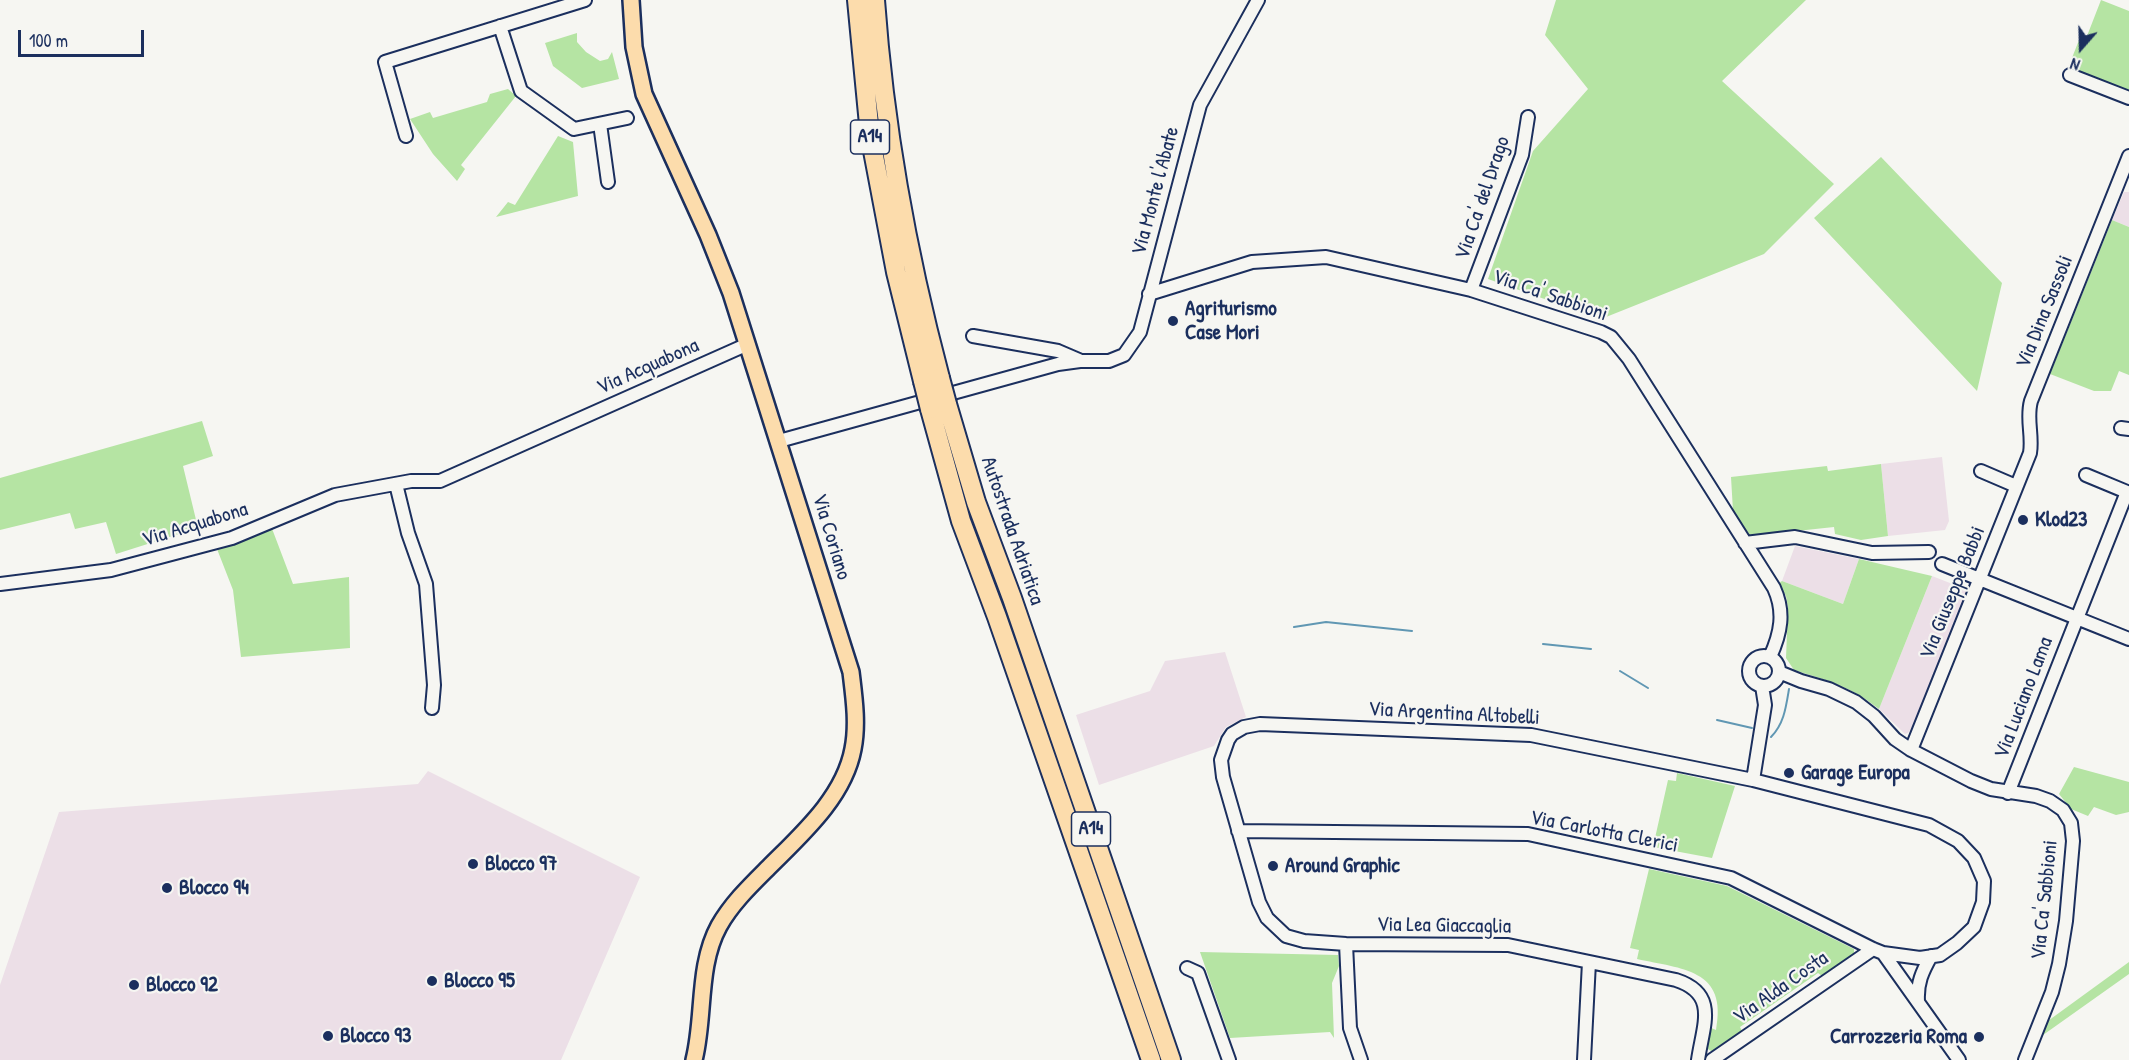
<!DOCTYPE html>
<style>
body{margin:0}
#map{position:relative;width:2129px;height:1060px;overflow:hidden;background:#f6f6f2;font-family:"Patrick Hand",sans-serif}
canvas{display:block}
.north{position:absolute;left:2051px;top:18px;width:60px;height:60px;-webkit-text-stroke:4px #f6f6f2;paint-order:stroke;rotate:200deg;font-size:16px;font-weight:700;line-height:24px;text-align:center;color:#1b2f5e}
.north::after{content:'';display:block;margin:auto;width:21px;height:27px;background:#1b2f5e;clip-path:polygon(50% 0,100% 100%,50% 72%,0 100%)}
.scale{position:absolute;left:18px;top:30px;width:126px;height:27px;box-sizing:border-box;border:3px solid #1b2f5e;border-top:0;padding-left:8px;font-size:18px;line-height:21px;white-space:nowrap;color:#1b2f5e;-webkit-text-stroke:4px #f6f6f2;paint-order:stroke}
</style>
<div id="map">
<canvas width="2129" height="1060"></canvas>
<div class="north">N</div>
<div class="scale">100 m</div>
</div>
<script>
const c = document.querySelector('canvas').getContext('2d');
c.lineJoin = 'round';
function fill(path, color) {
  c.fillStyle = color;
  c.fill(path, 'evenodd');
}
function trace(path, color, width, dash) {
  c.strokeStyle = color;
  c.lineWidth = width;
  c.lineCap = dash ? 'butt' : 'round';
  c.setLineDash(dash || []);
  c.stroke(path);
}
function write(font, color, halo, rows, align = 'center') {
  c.font = font + ' "Patrick Hand",sans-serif';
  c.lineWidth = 4.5;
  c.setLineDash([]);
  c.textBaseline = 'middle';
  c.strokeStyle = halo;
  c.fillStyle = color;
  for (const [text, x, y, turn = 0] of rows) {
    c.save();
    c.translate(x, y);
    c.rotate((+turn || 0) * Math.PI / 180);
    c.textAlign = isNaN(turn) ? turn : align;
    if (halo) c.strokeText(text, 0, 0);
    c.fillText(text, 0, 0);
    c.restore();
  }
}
fill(new Path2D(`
 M2124 192H2129V227L2112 220Z
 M1942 457 1949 521 1945 530 1888 536 1881 464Z
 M1795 546 1859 559 1843 604 1782 581Z
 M1932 576 1968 590 1915 723 1908 733 1905 734 1879 709Z
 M1225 652 1246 717 1226 727 1214 746 1099 785 1076 715 1150 691 1165 661Z
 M428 771 640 877 561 1060H0V985L59 812 418 784Z`), '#ecdfe7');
fill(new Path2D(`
 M1556 0H1806L1722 81 1834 184 1764 254 1601 319 1488 279 1533 151 1588 89 1545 35Z
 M2101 0 2129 11V92L2068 68 2081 35 2087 36Z
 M577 33V42L586 52 600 61 608 59 612 52 619 79 582 88 553 66 545 43Z
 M508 89 516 96 461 165 465 169 457 181 433 154 410 119 430 112 433 118 487 102 490 94Z
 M558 136 573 142 578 196 496 217 508 202 515 205Z
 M1881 157 2002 283 1977 391 1814 218Z
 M2112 220 2129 227V375L2119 371 2111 391H2094L2050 374Z
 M202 421 213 456 183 466 198 528 116 554 106 522 75 529 70 513 0 530V478Z
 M1881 464 1888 536 1861 540 1835 534 1834 527 1750 536 1733 511 1731 477 1827 466 1828 471Z
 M271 526 293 584 349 577 350 648 241 657 233 590 217 549Z
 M1859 559 1932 576 1879 709C1850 686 1829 681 1794 670L1786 658 1788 608 1786 596 1779 583 1782 581 1843 604Z
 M2074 767 2129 782V812L2116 815 2094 807 2088 816 2071 809 2059 794Z
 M1677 773 1735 786 1712 858 1653 847 1668 780 1676 781Z
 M1649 869 1727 886 1854 949V954L1822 976 1818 973 1740 1027 1742 1031 1713 1052 1706 1048 1709 1027 1716 1030C1728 969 1682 969 1637 959L1639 950 1630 948Z
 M1200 952 1338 955 1339 966 1332 983 1334 1038 1330 1032 1230 1038Z
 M2129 962V974L2036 1040 2041 1026Z`), '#b5e4a3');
trace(new Path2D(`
 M1294 627 1326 622 1412 631
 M1543 644 1591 649
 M1620 671 1648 688
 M1717 720 1752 728
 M1771 737C1784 724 1786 707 1789 689`), '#6097b3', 2);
const minor = new Path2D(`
 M500 26 521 91 574 129 627 118
 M2070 75 2129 98
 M600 124 608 182
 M406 136 385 62 585 0
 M1471 290 1522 155 1528 117
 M1149 294 1252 262 1326 257 1471 290 1601 332 1611 337 1629 359 1774 588C1785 612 1781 633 1770 657
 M973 336 1058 351 1079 360
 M2121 428 2129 429
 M779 441 1058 364 1080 361H1109L1124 355 1140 332 1200 105 1258 0
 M1981 471 2016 486
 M396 484 408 533 426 584 434 685 432 708
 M1745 543 1795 537 1872 553 1929 552
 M1942 564 2129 639
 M0 584 111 570 232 538 335 495 411 481H440L748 344
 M1749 671a15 15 0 1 1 30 0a15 15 0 1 1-30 0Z
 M1779 672 1801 681 1829 689 1856 702 1874 716 1895 739 1911 750 1971 781 1991 789 2036 796 2050 801 2063 810 2071 823 2073 841 2066 921 2059 964 2052 992 2025 1060
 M1911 750 2030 453C2033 435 2026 419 2031 401L2129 156
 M1753 780 1765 705 1762 686
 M2008 793 2127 492 2086 475
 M1238 831 1528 834 1731 878 1873 949 1883 953 1920 958 1940 955 1957 943 1974 927 1983 902 1984 881 1974 858 1958 841 1929 825 1753 780 1531 735 1260 724 1244 727 1232 734 1228 740 1221 760 1223 777 1259 902 1267 918 1286 936 1304 941 1346 944 1508 945 1676 980C1719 994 1703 1025 1698 1060
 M1346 944 1350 1028 1361 1060
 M1883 953 1959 1060
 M1187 968 1198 973 1229 1060
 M1918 1001C1917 983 1922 972 1931 956
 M1584 1060 1589 962
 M1712 1060 1873 949`);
const major = new Path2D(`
 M631 0 634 47 644 94 708 235 731 293 851 672C854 697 858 724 853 749 844 797 802 834 769 867 751 885 732 903 719 926 697 966 705 1017 694 1060`);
const highway = new Path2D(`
 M857 0 870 135 896 272 923 381
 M875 0C884 127 907 254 940 378
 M947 404 976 502 1012 598 1171 1060
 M930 409 961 521 997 617 1151 1060`);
trace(minor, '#1b2f5e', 16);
trace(major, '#1b2f5e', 20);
trace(highway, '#1b2f5e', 22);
trace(minor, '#f6f6f2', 12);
trace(major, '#fcdcac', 15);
trace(highway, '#fcdcac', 18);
const highwayBridge = new Path2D(`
 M940 378 947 404
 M923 381 930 409`);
trace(highwayBridge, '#1b2f5e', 22, []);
trace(highwayBridge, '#fcdcac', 18);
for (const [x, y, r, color] of [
 [1173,321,6,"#1b2f5e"],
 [2023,520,6,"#1b2f5e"],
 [1789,773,6,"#1b2f5e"],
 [473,864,6,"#1b2f5e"],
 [1273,866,6,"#1b2f5e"],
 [167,888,6,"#1b2f5e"],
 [432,981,6,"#1b2f5e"],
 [134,985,6,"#1b2f5e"],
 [328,1036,6,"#1b2f5e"],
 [1979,1037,6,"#1b2f5e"]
]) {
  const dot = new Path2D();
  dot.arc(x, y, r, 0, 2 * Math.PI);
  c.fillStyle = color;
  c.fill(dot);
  trace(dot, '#f6f6f2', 2);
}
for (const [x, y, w] of [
 [870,137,39],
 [1091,829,39]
]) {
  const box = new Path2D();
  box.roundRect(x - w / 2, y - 17, w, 34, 4.5);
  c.fillStyle = '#f6f6f2';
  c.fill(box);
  trace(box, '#1b2f5e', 1.5);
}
write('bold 20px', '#1b2f5e', null, [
 ["A14",870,137],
 ["A14",1091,829]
]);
write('21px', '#1b2f5e', '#f6f6f2', [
 ["Via Monte l'Abate",1156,191,-75],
 ["Via Ca' del Drago",1483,198,-71],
 ["Via Ca' Sabbioni",1550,296,19],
 ["Via Dina Sassoli",2045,312,-68],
 ["Via Acquabona",648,367,-24],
 ["Via Acquabona",195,525,-17],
 ["Autostrada Adriatica",1012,531,71],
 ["Via Coriano",831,537,73],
 ["Via Giuseppe Babbi",1953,593,-68],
 ["Via Luciano Lama",2024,698,-69],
 ["Via Argentina Altobelli",1454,714,3],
 ["Via Carlotta Clerici",1604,832,11],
 ["Via Ca' Sabbioni",2045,900,-84],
 ["Via Lea Giaccaglia",1444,926,1],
 ["Via Alda Costa",1781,988,-35]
]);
write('bold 21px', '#1b2f5e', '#f6f6f2', [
 ["Agriturismo",1185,309],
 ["Case Mori",1185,333],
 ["Klod23",2035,520],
 ["Garage Europa",1801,773],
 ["Blocco 97",485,864],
 ["Around Graphic",1285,866],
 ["Blocco 94",179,888],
 ["Blocco 95",444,981],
 ["Blocco 92",146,985],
 ["Blocco 93",340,1036],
 ["Carrozzeria Roma",1967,1037,"right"]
], 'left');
</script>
